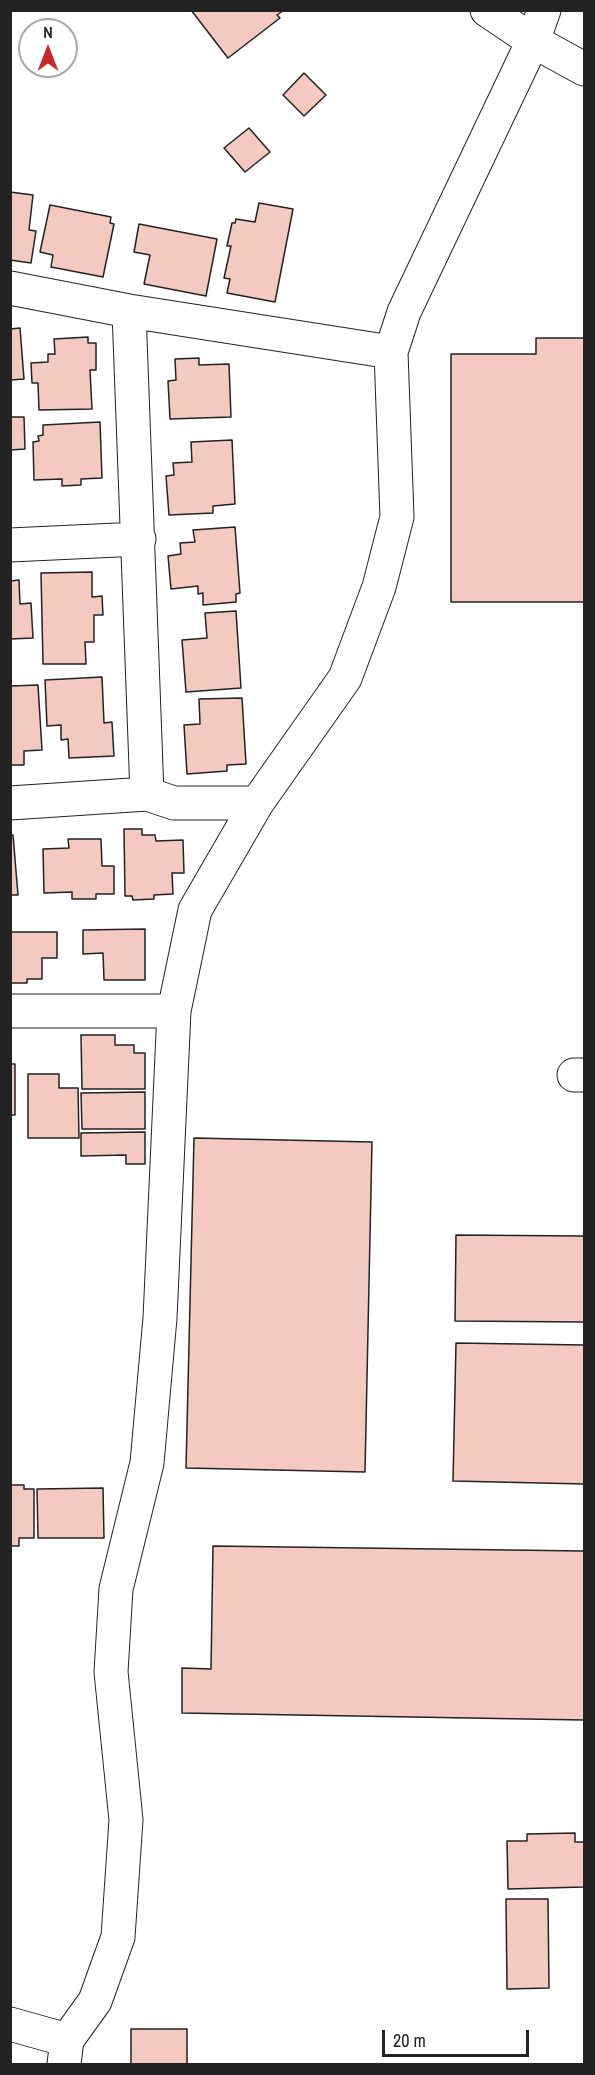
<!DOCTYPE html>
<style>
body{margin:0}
#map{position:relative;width:595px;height:2075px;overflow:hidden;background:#fff;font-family:"Archivo Narrow",sans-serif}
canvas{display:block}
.frame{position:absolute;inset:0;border:12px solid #222;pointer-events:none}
.north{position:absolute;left:18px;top:18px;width:60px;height:60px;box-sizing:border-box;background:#fff;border:2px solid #a7a7a7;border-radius:50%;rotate:0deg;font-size:16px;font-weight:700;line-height:24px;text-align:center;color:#222}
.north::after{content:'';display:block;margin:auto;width:21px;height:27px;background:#c62828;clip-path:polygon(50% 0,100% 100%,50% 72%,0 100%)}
.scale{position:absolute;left:382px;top:2030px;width:147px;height:27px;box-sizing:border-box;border:3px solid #222;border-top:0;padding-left:8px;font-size:18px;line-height:21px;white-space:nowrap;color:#222;-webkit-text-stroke:4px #fff;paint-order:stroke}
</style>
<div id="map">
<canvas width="595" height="2075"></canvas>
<div class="frame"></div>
<div class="north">N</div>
<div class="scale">20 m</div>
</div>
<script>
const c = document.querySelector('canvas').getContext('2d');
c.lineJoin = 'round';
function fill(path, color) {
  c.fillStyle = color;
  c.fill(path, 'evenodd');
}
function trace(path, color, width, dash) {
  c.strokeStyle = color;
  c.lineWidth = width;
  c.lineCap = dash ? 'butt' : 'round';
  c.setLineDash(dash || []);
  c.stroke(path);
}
const building = new Path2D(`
 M191 10H284L277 15 280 18 228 58Z
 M304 73 326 95 304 116 283 95Z
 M249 128 270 152 245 172 224 148Z
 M10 192 33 195 29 230 36 231 31 263 10 260Z
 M259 203 293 209 275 302 227 293 230 279 224 278 231 246H227L232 223H235L236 219 255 222Z
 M50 205 111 217 110 223 114 224 103 277 51 267 53 255 40 252Z
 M139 224 217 239 206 296 144 284 150 255 134 252Z
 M20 328 24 379 10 380V329Z
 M88 337V343H96V370H90L92 409 39 410 38 383H32L31 363 48 362V354H55L54 339Z
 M536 338H584V602H451V354H536Z
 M199 358V365L229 364 231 417 170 419 168 381 176 380 175 359Z
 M10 417H24L25 449 10 450Z
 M100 422 102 478 81 479V485L62 486V479L34 480 33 442 39 441 38 436 43 435V425Z
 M232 440 235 504 213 506V513L169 515 166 476 174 475 173 463 192 462 191 442Z
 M235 527 240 593 236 594V602L203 605V593L198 594V586L171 589 168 556 181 554 180 543 195 542 193 530Z
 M92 572V597L102 596 103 615H94V642H85L86 664H43L41 573Z
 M19 580 20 604 31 603 33 638 10 639V581Z
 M236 611 241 688 186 692 182 640 207 638 205 613Z
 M102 677 104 723 112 722 114 756 69 758 68 739 61 740V725L47 726 45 680Z
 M10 681 11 686 38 685 42 750 24 751V765H10Z
 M242 698 246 764 227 765V771L187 774 184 725 200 724 199 699Z
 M124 829H142V835H155L156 841 183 840 184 873H172L173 894 154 895V899L133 900 132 896H125Z
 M10 835H13L18 895H10Z
 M68 839H101L102 866H114V894H96V899H72V892L44 893 43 849 69 848Z
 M145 929V980H104L103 953 83 954V930Z
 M10 932H57V958H42V979H27V983H10Z
 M81 1035H115V1045H134V1053H145V1089H82Z
 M10 1064H15V1115H10Z
 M28 1074H59V1088H78L79 1138H28Z
 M145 1092V1129H82L81 1093Z
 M145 1132V1164H126V1155L81 1156V1133Z
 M194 1138 372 1142 365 1472 186 1468Z
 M456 1235 584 1236V1322L455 1321Z
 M456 1343 584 1345V1484L453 1481Z
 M10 1485H24V1489H34V1538H19V1546H10Z
 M103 1488 104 1538H38L37 1489Z
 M213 1546 584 1551V1720L182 1713V1668L211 1669Z
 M575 1833V1842H584V1887L508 1889 507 1841H527V1834Z
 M506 1899H548L549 1988 507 1989Z
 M131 2029H187V2064H131Z`);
fill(building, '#f3c9c0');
trace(building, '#222', 1.5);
const street = new Path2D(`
 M487 10 533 41 584 69
 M10 288 129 311 391 352
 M129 311 147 794
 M10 545 139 539
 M10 803 147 794 174 803H257
 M10 1011H174
 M574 1075H584
 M10 2024 67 2040
 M64 2064 67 2040 95 2001 118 1937 126 1820 111 1672 116 1589 147 1463 160 1318 174 1011 195 910 257 803 345 678 379 587 397 517 391 352 404 312 533 41 544 10`);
trace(street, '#222', 35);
trace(street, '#fff', 33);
</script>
